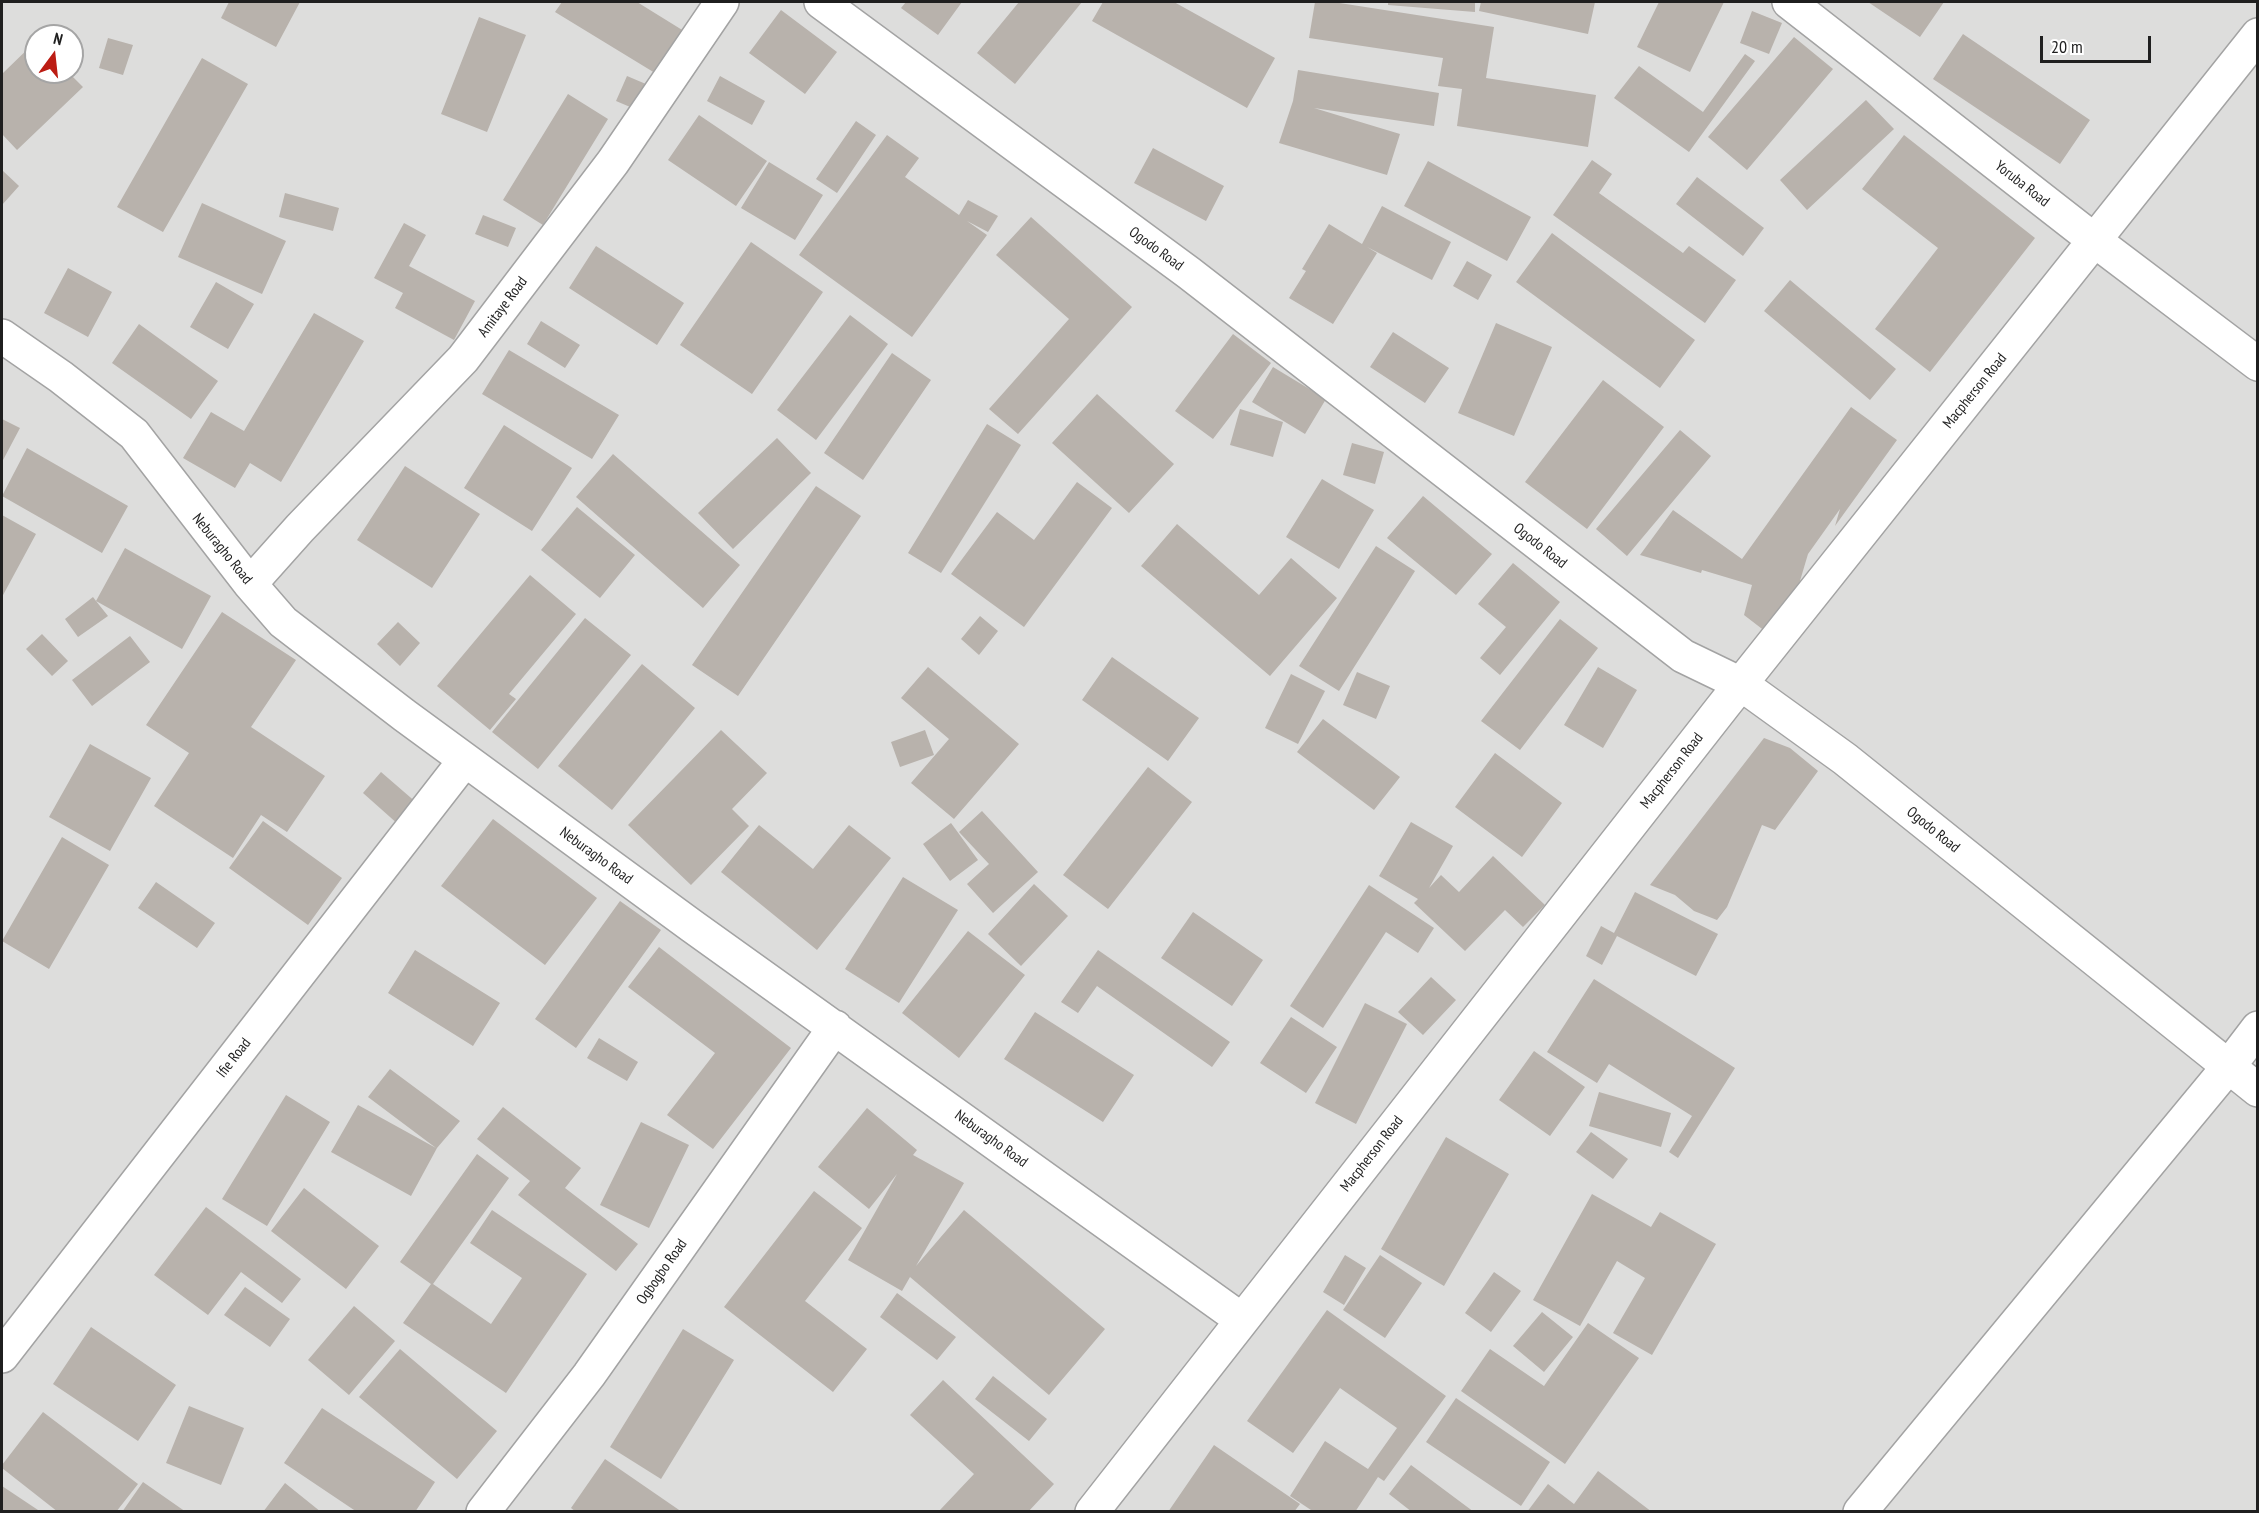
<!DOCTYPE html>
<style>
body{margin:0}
#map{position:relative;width:2259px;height:1513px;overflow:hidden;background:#efede7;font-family:"PT Sans Narrow",sans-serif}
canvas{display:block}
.frame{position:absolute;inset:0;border:3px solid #1f1f1f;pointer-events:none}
.north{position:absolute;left:24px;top:24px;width:60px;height:60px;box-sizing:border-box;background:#fff;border:2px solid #a5a5a5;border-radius:50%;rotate:15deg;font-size:16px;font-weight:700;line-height:24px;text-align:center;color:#1f1f1f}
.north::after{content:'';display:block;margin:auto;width:21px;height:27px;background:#bc1c13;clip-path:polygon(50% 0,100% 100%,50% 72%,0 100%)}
.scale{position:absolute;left:2040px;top:36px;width:111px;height:27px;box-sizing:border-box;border:3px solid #1f1f1f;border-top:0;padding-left:8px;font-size:18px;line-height:21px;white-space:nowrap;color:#1f1f1f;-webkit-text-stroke:4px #fff;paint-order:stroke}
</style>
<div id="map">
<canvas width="2259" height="1513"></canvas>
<div class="frame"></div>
<div class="north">N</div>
<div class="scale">20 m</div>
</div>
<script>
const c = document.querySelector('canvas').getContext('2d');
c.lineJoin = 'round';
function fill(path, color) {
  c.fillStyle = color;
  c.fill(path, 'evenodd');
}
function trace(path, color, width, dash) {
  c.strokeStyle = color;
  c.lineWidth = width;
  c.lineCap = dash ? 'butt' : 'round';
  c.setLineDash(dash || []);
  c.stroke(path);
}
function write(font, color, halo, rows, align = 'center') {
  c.font = font + ' "PT Sans Narrow",sans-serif';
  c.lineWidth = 4.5;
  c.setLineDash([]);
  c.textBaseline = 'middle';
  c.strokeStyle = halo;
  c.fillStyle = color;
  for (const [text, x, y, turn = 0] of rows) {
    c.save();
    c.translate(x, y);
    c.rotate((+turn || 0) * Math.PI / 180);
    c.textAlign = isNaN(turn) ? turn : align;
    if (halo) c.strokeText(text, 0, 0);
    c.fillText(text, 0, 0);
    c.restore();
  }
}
fill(new Path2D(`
 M2 2H2257V1511H2ZM36 36H72V72H36Z`), '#dddddc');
fill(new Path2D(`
 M229 2H300L276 47 221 18Z
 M562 2H637L700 41 673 84 555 12Z
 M906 2H962L938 35 901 8Z
 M1019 2H1082L1015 84 977 53Z
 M1103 2H1174L1275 58 1247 108 1092 21Z
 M1315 2H1333L1494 27 1486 78 1596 95 1588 147 1457 126 1462 89 1438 86 1443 58 1309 38Z
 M1388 2H1475V12L1388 5Z
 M1481 2H1595L1588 34 1479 11Z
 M1659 2H1724L1690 72 1637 47Z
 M1868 2H1944L1920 37Z
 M781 10 837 52 805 94 749 53Z
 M1752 11 1782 23 1769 54 1740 43Z
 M479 17 526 35 487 132 441 114Z
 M1963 34 2090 120 2060 164 1933 79Z
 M1794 37 1833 69 1747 170 1708 137Z
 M108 38 133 45 123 75 99 68Z
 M36 41V72H68L83 87 17 150 2 134V74Z
 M1745 54 1755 61 1689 152 1614 98 1639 66 1703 112Z
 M202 58 248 84 163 232 117 207Z
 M1298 70 1439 93 1434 126 1314 108 1400 134 1387 175 1279 143 1293 101Z
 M627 76 660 90 649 115 616 101Z
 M720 76 765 101 752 125 707 101Z
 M568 94 608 119 543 225 503 200Z
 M1866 100 1894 129 1807 210 1780 180Z
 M699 115 767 161 736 206 668 160Z
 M856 121 876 135 837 193 816 179Z
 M887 135 919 158 905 177 959 215 968 200 998 216 988 232 967 221 987 235 912 337 799 255Z
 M1904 135 2035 238 1930 372 1875 329 1938 248 1862 189Z
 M1153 148 1224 186 1206 221 1134 183Z
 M1592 160 1612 174 1599 193 1683 253 1689 246 1736 280 1705 323 1553 215Z
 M1428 161 1531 217 1507 261 1404 206Z
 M769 162 823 195 795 240 741 208Z
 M2 170 19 186 2 205Z
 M1697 177 1764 228 1743 256 1676 204Z
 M285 193 339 208 333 231 279 217Z
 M202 203 286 241 262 294 178 257Z
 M1382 206 1451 242 1432 280 1367 247 1377 253 1333 324 1289 298 1306 271 1302 269 1329 224 1362 244Z
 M483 215 516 228 508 247 475 234Z
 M1031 217 1132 307 1018 434 989 409 1069 319 996 255Z
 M404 223 426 235 409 266 475 301 454 340 395 308 403 293 374 278Z
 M1552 233 1695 340 1660 388 1516 282Z
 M751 242 823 292 752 394 680 345Z
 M596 246 684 303 657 345 569 288Z
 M1467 261 1492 275 1478 300 1453 286Z
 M68 268 112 292 88 337 44 313Z
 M1790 280 1896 369 1870 400 1764 311Z
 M216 282 254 304 228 349 190 327Z
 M314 313 364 341 281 482 250 463 235 488 183 458 211 412 244 431Z
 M850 315 888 344 816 440 777 410Z
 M541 321 580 345 565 368 527 344Z
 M1496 323 1552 347 1514 436 1458 413Z
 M139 324 218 381 191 419 112 363Z
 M1393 332 1449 368 1425 403 1370 367Z
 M1233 334 1271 363 1213 439 1175 411Z
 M509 350 619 415 592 459 482 394Z
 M892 353 931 380 863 480 824 453Z
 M1273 367 1326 399 1305 434 1252 402Z
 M1603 380 1664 427 1587 529 1525 482Z
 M1097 394 1174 464 1129 513 1052 443Z
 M1851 407 1897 440 1835 526 1840 509 1808 554 1794 601 1770 635 1744 615 1752 585 1702 570 1701 573 1640 555 1673 510 1742 559Z
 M1240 409 1283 422 1273 457 1230 445Z
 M2 419 20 428 2 462Z
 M987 424 1021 445 941 573 908 553Z
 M504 425 572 468 532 531 464 488Z
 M1680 430 1711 456 1627 556 1596 529Z
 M777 438 811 473 733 549 698 513Z
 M1352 443 1384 452 1375 484 1343 475Z
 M27 448 128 506 102 553 2 496Z
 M613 454 740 565 703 608 576 497Z
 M405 466 480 514 432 588 357 540Z
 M1322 479 1374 510 1339 569 1286 537Z
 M1077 482 1112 508 1024 627 951 574 997 512 1034 540Z
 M816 486 861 516 738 696 692 665Z
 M1423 496 1492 554 1456 595 1387 538Z
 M577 507 635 555 600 598 541 550Z
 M2 515 36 534 2 597Z
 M1177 524 1259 595 1291 558 1337 598 1270 676 1141 566Z
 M1376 546 1415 571 1339 691 1299 666Z
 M125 548 211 596 182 649 96 601 108 616 78 637 65 619 93 597 96 601Z
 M1513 563 1560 602 1500 675 1480 658 1506 627 1478 604Z
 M530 575 576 614 509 694 516 699 490 730 437 686Z
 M222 612 296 660 251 727 325 776 287 832 261 815 233 858 154 806 189 753 146 725Z
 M980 616 998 631 979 655 961 639Z
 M585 618 631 655 538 769 492 732Z
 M1560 619 1598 648 1520 750 1481 721Z
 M398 622 420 643 400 666 377 644Z
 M42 634 68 661 52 676 26 649Z
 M130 636 150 662 92 706 72 680Z
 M1112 657 1199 718 1168 761 1082 700Z
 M642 664 695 708 612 810 558 766Z
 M928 667 1019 744 954 819 911 783 949 739 901 698Z
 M1598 667 1637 690 1603 748 1564 725Z
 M1357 672 1390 686 1376 719 1343 705Z
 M1291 674 1325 691 1298 744 1265 728Z
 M1323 719 1400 777 1374 810 1297 752Z
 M721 730 767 773 732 809 749 826 691 885 628 825Z
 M925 730 934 755 900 767 891 742Z
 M1764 738 1790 748 1818 771 1775 830 1762 825 1727 907 1717 920 1694 911 1675 895 1650 885Z
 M90 744 151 778 110 851 49 817Z
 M1495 753 1562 803 1522 857 1455 807Z
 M1148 767 1192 802 1108 909 1063 875Z
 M381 772 418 804 399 825 363 793Z
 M982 811 1038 872 993 913 967 884 989 864 959 832Z
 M493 819 597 898 545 965 441 886Z
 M263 821 342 878 308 925 229 868Z
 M1411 822 1453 846 1429 888 1441 875 1459 892 1493 856 1545 905 1523 927 1505 910 1465 951 1414 903 1418 899 1379 876Z
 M951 823 978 860 950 881 923 844Z
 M759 825 813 869 849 825 891 858 817 950 721 872Z
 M62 837 109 865 49 969 2 941Z
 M903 877 958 910 899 1003 845 969Z
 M156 882 215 923 197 948 138 908Z
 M1034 884 1068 916 1021 966 988 934Z
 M1369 885 1434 928 1418 953 1386 932 1323 1028 1290 1006Z
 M1635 892 1718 934 1696 976 1617 936 1602 965 1586 956 1601 926 1614 933Z
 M620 901 661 930 576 1048 535 1019Z
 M1193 912 1263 960 1232 1006 1161 958Z
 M968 931 1025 975 959 1058 902 1013Z
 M659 947 791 1048 713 1149 667 1115 715 1053 628 987Z
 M415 950 500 1003 473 1046 388 993Z
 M1098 950 1230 1042 1212 1067 1097 986 1078 1013 1061 1002Z
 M1431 977 1456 1000 1423 1035 1398 1012Z
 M1594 979 1735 1068 1678 1158 1669 1152 1692 1116 1609 1064 1597 1083 1547 1052Z
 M1365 1003 1407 1024 1356 1124 1315 1103Z
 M1035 1012 1134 1075 1103 1122 1004 1059Z
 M1291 1017 1337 1047 1306 1093 1260 1063Z
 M599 1038 638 1062 627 1081 587 1058Z
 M1534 1051 1585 1087 1550 1136 1499 1100Z
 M390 1069 460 1121 437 1148 411 1196 331 1152 358 1105 436 1148 368 1097Z
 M1599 1092 1671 1113 1661 1147 1589 1126Z
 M286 1095 330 1122 267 1226 222 1199Z
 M503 1107 581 1168 565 1188 638 1244 616 1271 518 1195 530 1181 477 1139Z
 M867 1108 917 1150 913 1155 964 1183 916 1266 964 1210 1105 1329 1049 1395 910 1277 902 1291 848 1260 897 1174 869 1209 818 1167Z
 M641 1122 689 1145 649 1228 600 1205Z
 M1591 1132 1628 1159 1613 1179 1576 1152Z
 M1446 1137 1509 1174 1444 1286 1381 1249Z
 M477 1154 509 1178 433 1284 491 1324 522 1278 470 1243 492 1210 587 1274 506 1393 403 1323 431 1284 400 1262Z
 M304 1188 379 1246 346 1289 271 1231Z
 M814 1191 862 1228 805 1301 867 1349 833 1392 724 1307Z
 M1592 1194 1651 1227 1660 1212 1716 1244 1652 1355 1613 1333 1645 1278 1617 1261 1580 1326 1533 1300Z
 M206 1207 301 1279 282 1303 241 1272 208 1315 154 1275Z
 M1345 1255 1366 1268 1344 1305 1323 1292Z
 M1380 1255 1422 1283 1385 1338 1343 1310Z
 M1494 1272 1521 1291 1491 1332 1465 1313Z
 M245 1287 290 1319 270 1347 224 1315Z
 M897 1293 956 1337 937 1360 880 1317Z
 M354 1306 395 1341 349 1395 308 1360Z
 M1327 1310 1446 1396 1384 1481 1378 1477 1355 1512H1314L1290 1496 1325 1441 1368 1469 1397 1428 1340 1388 1293 1453 1247 1421Z
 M1542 1312 1573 1337 1544 1372 1513 1346Z
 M1588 1323 1639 1358 1565 1464 1461 1391 1490 1349 1544 1386Z
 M91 1327 176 1385 138 1441 53 1384Z
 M683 1329 734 1360 661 1479 610 1447Z
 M400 1349 497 1431 457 1479 359 1397Z
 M993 1376 1047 1419 1029 1441 975 1399Z
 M943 1380 1054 1484 1028 1512 940 1510 974 1474 910 1415Z
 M1456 1398 1550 1462 1521 1506 1426 1442Z
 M189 1406 244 1428 221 1485 166 1463Z
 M322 1408 435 1482 415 1512H357L284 1463Z
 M43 1412 138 1484 116 1512H58L2 1468V1465Z
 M1214 1445 1300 1504 1294 1512H1168Z
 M605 1459 682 1512H576L571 1508Z
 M1411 1465 1474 1512H1412L1389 1494Z
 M1598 1471 1652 1512H1527L1548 1484 1574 1504Z
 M143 1482 186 1512H122Z
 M285 1483 321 1512H263Z
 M2 1486 41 1512H2Z`), '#b8b2ac');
const minor = new Path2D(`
 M821 2 1189 273 1683 656 1741 684 1845 759 2258 1090
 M1789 2 2094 240 2258 364
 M2 336 61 377 134 434 250 584 283 622 404 715 692 926 1242 1320
 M250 584 300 528 463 359 613 162 722 2
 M2 1356 465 760
 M483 1512 589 1375 835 1027
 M1092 1512 1724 705 2258 35
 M1860 1512 2229 1066 2258 1028`);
trace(minor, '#a3a3a3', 36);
trace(minor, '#fff', 33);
write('15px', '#1f1f1f', '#fff', [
 ["Yoruba Road",2022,184,38],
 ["Ogodo Road",1156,249,36],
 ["Amitaye Road",503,307,-53],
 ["Macpherson Road",1975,391,-51],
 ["Ogodo Road",1540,546,38],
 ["Neburagho Road",222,549,51],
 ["Macpherson Road",1672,771,-52],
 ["Ogodo Road",1933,830,39],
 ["Neburagho Road",596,856,36],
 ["Ifie Road",234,1058,-52],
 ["Neburagho Road",991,1139,36],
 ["Macpherson Road",1372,1154,-52],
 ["Ogbogbo Road",662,1272,-55]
]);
</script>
